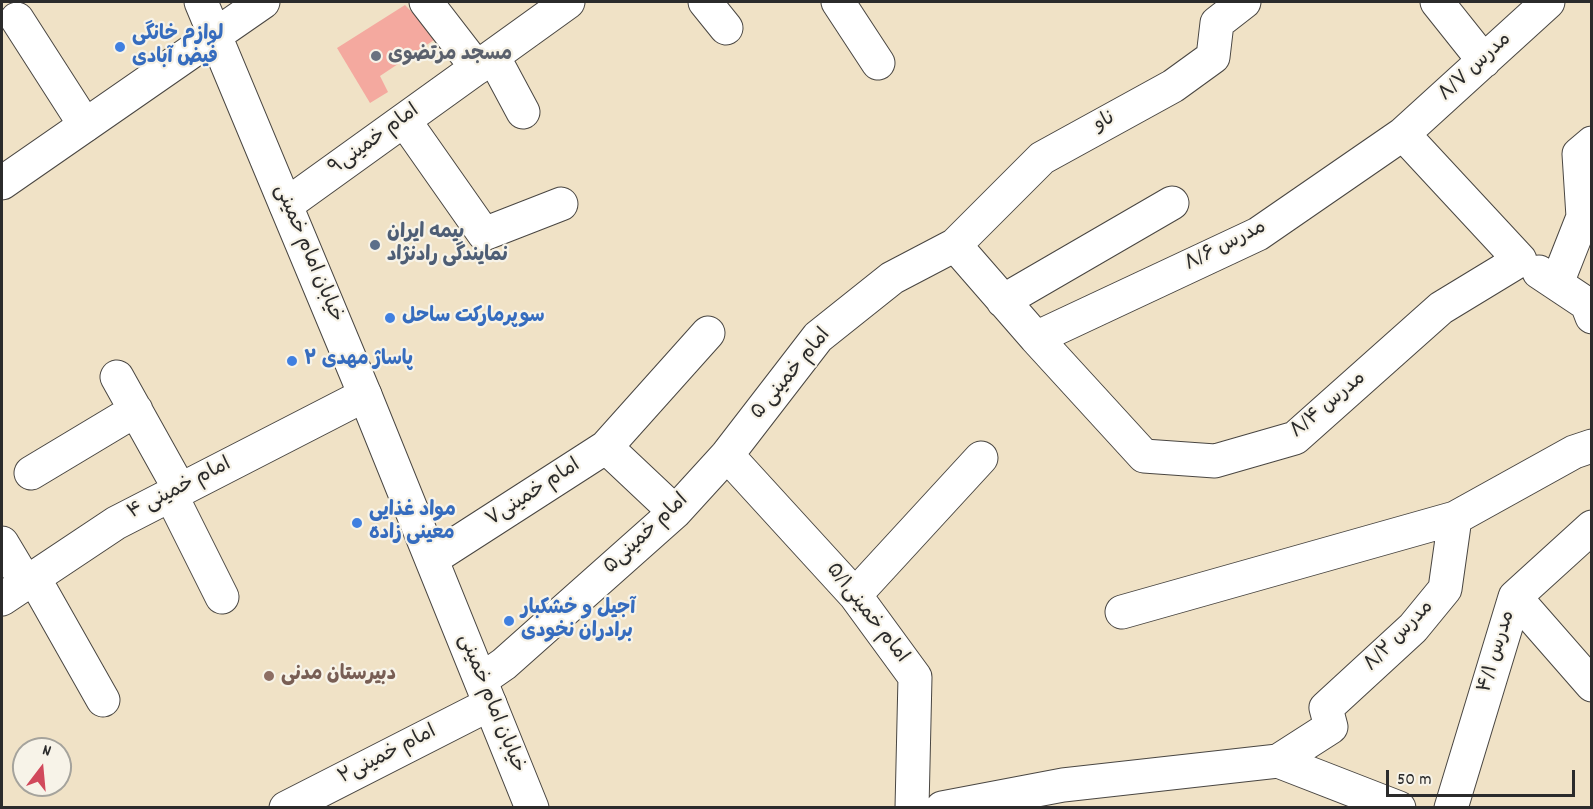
<!DOCTYPE html>
<meta charset="utf-8">
<style>
body{margin:0}
#map{position:relative;width:1593px;height:809px;overflow:hidden;background:#f0e2c6;font-family:Dekko,sans-serif}
canvas{display:block}
.frame{position:absolute;inset:0;border:3px solid #2b2b2b;pointer-events:none}
.north{position:absolute;left:12px;top:737px;width:60px;height:60px;box-sizing:border-box;background:#f7f3e8;border:2px solid #a5a39c;border-radius:50%;rotate:16deg;font-size:16px;font-weight:700;line-height:24px;text-align:center;color:#2b2b2b}
.north::after{content:'';display:block;margin:auto;width:21px;height:27px;background:#d1495b;clip-path:polygon(50% 0,100% 100%,50% 72%,0 100%)}
.scale{position:absolute;left:1386px;top:770px;width:189px;height:27px;box-sizing:border-box;border:3px solid #2b2b2b;border-top:0;padding-left:8px;font-size:18px;line-height:21px;white-space:nowrap;color:#2b2b2b;-webkit-text-stroke:4px #f7f3e8;paint-order:stroke}
</style>
<div id="map">
<canvas width="1593" height="809"></canvas>
<div class="frame"></div>
<div class="north">N</div>
<div class="scale">50 m</div>
</div>
<script>
const c = document.querySelector('canvas').getContext('2d');
c.lineJoin = 'round';
function fill(path, color) {
  c.fillStyle = color;
  c.fill(path, 'evenodd');
}
function trace(path, color, width, dash) {
  c.strokeStyle = color;
  c.lineWidth = width;
  c.lineCap = dash ? 'butt' : 'round';
  c.setLineDash(dash || []);
  c.stroke(path);
}
function write(font, color, halo, rows, align = 'center') {
  c.font = font + ' Dekko,"Playpen Sans Arabic",sans-serif';
  c.lineWidth = 4.5;
  c.setLineDash([]);
  c.textBaseline = 'middle';
  c.strokeStyle = halo;
  c.fillStyle = color;
  for (const [text, x, y, turn = 0] of rows) {
    c.save();
    c.translate(x, y);
    c.rotate((+turn || 0) * Math.PI / 180);
    c.textAlign = isNaN(turn) ? turn : align;
    if (halo) c.strokeText(text, 0, 0);
    c.fillText(text, 0, 0);
    c.restore();
  }
}
fill(new Path2D(`
 M405 5 437 38 380 76 388 92 370 103 337 48Z`), '#f4a99f');
const minor = new Path2D(`
 M426 2 477 68
 M705 2 726 28
 M838 2 878 63
 M1437 2 1484 61
 M17 19 85 125
 M493 56 523 112
 M404 120 484 234 561 204
 M286 205 568 2
 M955 245 1036 338 1144 456 1215 461 1295 438 1441 308 1520 260 1403 134
 M1539 272 1587 304 1592 317
 M1557 283 1583 217 1579 154 1592 143
 M1003 301 1172 203
 M1036 338 1258 234 1403 134 1548 2
 M117 377 180 490
 M606 447 708 333
 M727 455 855 595 915 677 912 808
 M31 473 136 410
 M171 495 222 597
 M2 543 26 583
 M432 559 606 447 675 512
 M34 578 103 700
 M855 595 981 458
 M1515 597 1592 685
 M2 599 116 523 365 395
 M1122 612 1455 518
 M481 680 504 664 675 512 727 455 818 337 892 278 955 245 1042 158 1173 86 1213 57 1217 23 1244 2
 M1278 761 1399 808
 M286 808 490 704
 M942 808 1063 785 1278 761 1331 727 1326 708 1413 628 1445 589 1455 518 1574 452 1592 446
 M1451 808 1515 597 1592 527`);
const major = new Path2D(`
 M201 2 365 395 532 808
 M2 183 263 2`);
trace(minor, '#494642', 35);
trace(major, '#494642', 35);
trace(minor, '#fff', 33);
trace(major, '#fff', 33);
for (const [x, y, r, color] of [
 [120,47,6,"#3f7fe0"],
 [376,56,6,"#6b7280"],
 [375,245,6,"#5c6f8a"],
 [390,318,6,"#3f7fe0"],
 [292,361,6,"#3f7fe0"],
 [357,523,6,"#3f7fe0"],
 [509,621,6,"#3f7fe0"],
 [269,676,6,"#8d6e63"]
]) {
  const dot = new Path2D();
  dot.arc(x, y, r, 0, 2 * Math.PI);
  c.fillStyle = color;
  c.fill(dot);
  trace(dot, '#f7f3e8', 2);
}
write('bold 20px', '#366cbe', '#f7f3e8', [
 ["لوازم خانگی",132,36],
 ["فیض آبادی",132,59],
 ["سوپرمارکت ساحل",402,318],
 ["پاساژ مهدی ۲",304,361],
 ["مواد غذایی",369,512],
 ["معینی زاده",369,535],
 ["آجیل و خشکبار",521,610],
 ["برادران نخودی",521,633]
], 'left');
write('bold 20px', '#5b616d', '#f7f3e8', [
 ["مسجد مرتضوی",388,56]
], 'left');
write('20px', '#2b2b2b', '#f7f3e8', [
 ["مدرس ۸/۷",1476,68,-43],
 ["ناو",1105,123,-29],
 ["امام خمینی۹",375,141,-36],
 ["مدرس ۸/۶",1226,247,-27],
 ["خیابان امام خمینی",307,254,67],
 ["امام خمینی ۵",792,375,-50],
 ["مدرس ۸/۴",1329,406,-40],
 ["امام خمینی ۴",180,490,-27],
 ["امام خمینی۷",534,494,-33],
 ["امام خمینی۵",647,535,-43],
 ["امام خمینی۵/۱",866,614,52],
 ["مدرس ۸/۲",1400,637,-46],
 ["مدرس ۴/۱",1498,652,-73],
 ["خیابان امام خمینی",490,704,68],
 ["امام خمینی۲",388,756,-27]
]);
write('bold 20px', '#4e5e75', '#f7f3e8', [
 ["بیمه ایران",387,234],
 ["نمایندگی رادنژاد",387,257]
], 'left');
write('bold 20px', '#785e54', '#f7f3e8', [
 ["دبیرستان مدنی",281,676]
], 'left');
</script>
